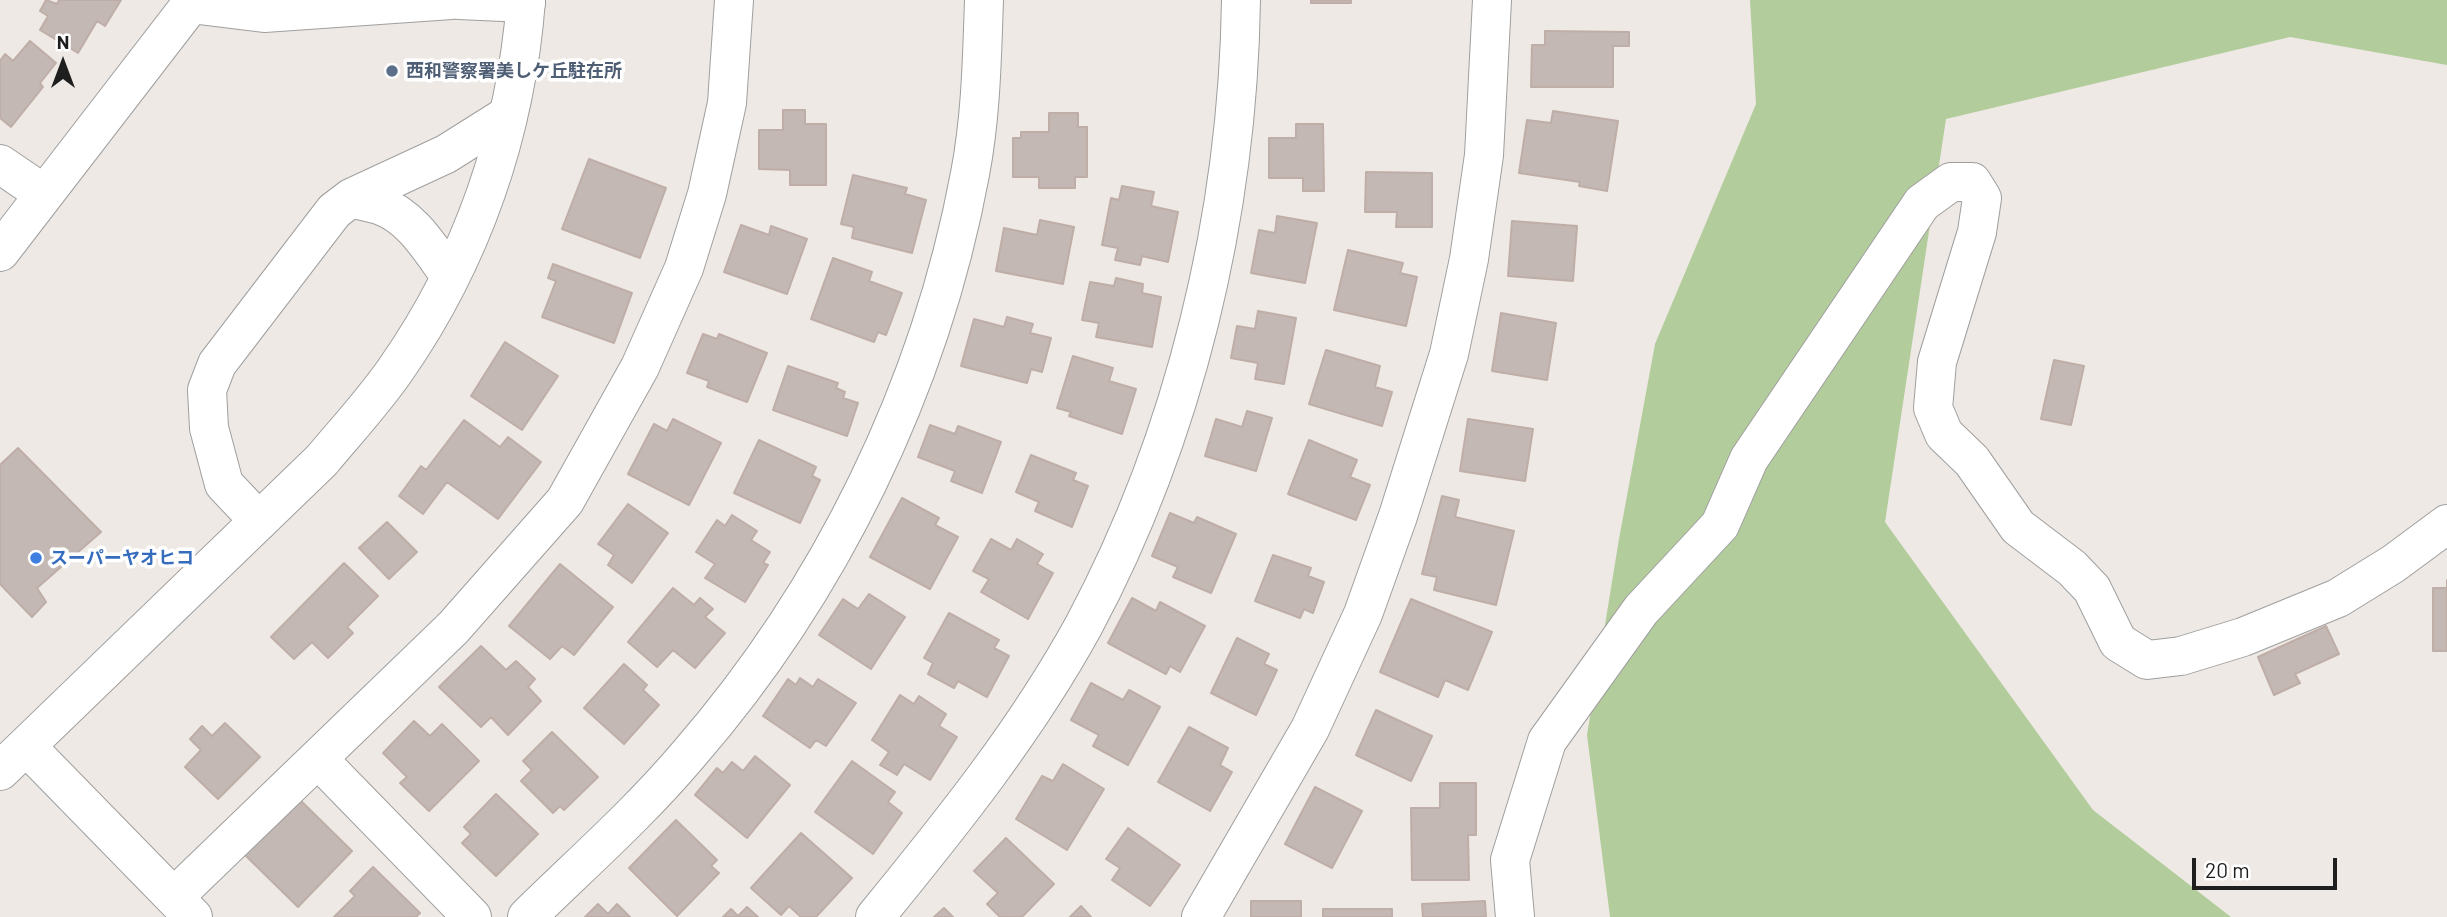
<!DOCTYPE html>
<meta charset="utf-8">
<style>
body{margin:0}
#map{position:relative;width:2447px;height:917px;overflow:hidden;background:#eee9e4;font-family:Barlow,sans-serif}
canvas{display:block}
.north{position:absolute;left:28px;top:28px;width:70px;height:70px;-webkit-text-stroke:5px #fff;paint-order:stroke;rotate:0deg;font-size:19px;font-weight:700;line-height:28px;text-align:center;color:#1e1e1e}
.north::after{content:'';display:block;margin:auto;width:24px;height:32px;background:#1e1e1e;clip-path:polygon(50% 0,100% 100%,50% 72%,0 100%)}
.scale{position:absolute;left:2192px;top:858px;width:145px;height:32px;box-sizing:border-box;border:4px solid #1e1e1e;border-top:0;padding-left:9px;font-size:21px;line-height:24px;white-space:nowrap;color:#1e1e1e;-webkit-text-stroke:5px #fff;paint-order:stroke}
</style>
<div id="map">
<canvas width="2447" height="917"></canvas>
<div class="north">N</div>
<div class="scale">20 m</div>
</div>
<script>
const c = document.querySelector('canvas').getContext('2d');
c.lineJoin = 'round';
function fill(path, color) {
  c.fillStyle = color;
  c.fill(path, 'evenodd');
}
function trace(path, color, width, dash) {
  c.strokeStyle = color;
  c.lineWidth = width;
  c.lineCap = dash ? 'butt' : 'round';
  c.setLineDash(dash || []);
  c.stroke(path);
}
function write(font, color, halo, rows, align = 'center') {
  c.font = font + ' Barlow,"Noto Sans JP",sans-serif';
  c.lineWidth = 7;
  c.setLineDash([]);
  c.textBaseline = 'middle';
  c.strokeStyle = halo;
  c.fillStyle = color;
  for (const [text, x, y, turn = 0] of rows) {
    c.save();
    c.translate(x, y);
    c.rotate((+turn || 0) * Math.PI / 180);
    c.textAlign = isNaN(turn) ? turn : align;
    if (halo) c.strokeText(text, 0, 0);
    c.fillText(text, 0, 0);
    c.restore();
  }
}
fill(new Path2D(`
 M1750 0H2447V65L2290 37 1946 119 1885 522 2093 810 2231 917H1610L1587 735 1619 539 1655 344 1756 104Z`), '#b2cc9b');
const building = new Path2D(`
 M46 0 57 4 59 0H121L105 26 97 21 78 53 40 30 48 16 40 11Z
 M1311 0H1351V3H1311Z
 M1545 31 1629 32V46H1613V87H1531L1532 45H1545Z
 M30 41 56 63 40 83 43 87 11 127 0 118V61L5 54 13 61Z
 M783 110H805V124H826V185H790V170L759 169V130H783Z
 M1553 111 1618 121 1607 191 1579 186 1580 182 1519 173 1527 120 1551 123Z
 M1049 113H1078V127H1087V177H1075V188H1039V177H1013V138H1021V132H1049Z
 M1296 124H1323L1324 191H1303V178H1269V138H1296Z
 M589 159 666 188 640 258 562 229Z
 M1366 172 1432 173V227H1396L1397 212H1365Z
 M853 175 907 188 905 194 926 200 912 253 852 238 854 227 841 224Z
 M1122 186 1154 192 1151 206 1178 212 1168 262 1142 256 1140 265 1115 260 1118 248 1102 245 1111 198 1119 200Z
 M1277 216 1317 223 1305 283 1251 273 1259 230 1275 233Z
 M1040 220 1074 227 1063 284 996 271 1004 228 1037 235Z
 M1512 221 1577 226 1573 281 1508 276Z
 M741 225 769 235 771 226 807 239 787 294 724 272Z
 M1348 250 1403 263 1400 273 1417 277 1406 326 1334 310Z
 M833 258 872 272 869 281 902 293 886 335 878 332 874 342 811 319Z
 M553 264 632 293 614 343 542 317 556 281 548 278Z
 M1116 278 1143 284 1142 293 1161 297 1152 347 1096 337 1099 323 1082 320 1090 282 1114 286Z
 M1258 311 1296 318 1284 384 1255 379 1258 363 1231 358 1237 326 1255 329Z
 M1501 313 1556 323 1547 380 1492 371Z
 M1007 317 1033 324 1030 333 1051 338 1042 372 1031 369 1027 383 961 366 974 319 1004 327Z
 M703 334 717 339 719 334 767 353 747 402 707 387 709 381 687 373Z
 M505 342 558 376 522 430 471 396Z
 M1326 350 1380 366 1375 387 1392 392 1382 426 1309 404Z
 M1073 356 1113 368 1109 381 1136 389 1122 434 1069 416 1071 412 1057 408Z
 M2054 360 2084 366 2071 425 2041 419Z
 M788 366 838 383 836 388 845 392 843 398 858 403 847 436 773 410Z
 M1247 411 1272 418 1256 471 1205 456 1216 419 1242 427Z
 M673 419 721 443 689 505 628 474 654 424 667 431Z
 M1468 419 1533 429 1525 481 1460 471Z
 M464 420 500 447 508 437 541 462 498 519 447 482 423 514 399 496 421 466 426 470Z
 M930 425 955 434 958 426 1001 442 982 493 951 481 955 471 918 457Z
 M759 440 816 467 812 476 820 480 800 523 734 493Z
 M1309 440 1357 460 1350 477 1370 485 1356 520 1288 494Z
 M18 448 101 532 37 588 46 602 32 617 0 584V465Z
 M1031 455 1076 473 1073 480 1088 486 1072 527 1035 511 1039 502 1016 492Z
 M1442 496 1459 500 1455 517 1514 531 1496 605 1434 590 1437 577 1422 574Z
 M902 498 939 518 935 525 958 537 930 589 870 557Z
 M628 504 668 533 632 583 608 565 614 555 598 544Z
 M1170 513 1194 523 1197 517 1236 534 1211 593 1173 577 1178 567 1152 556Z
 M732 515 757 531 751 540 770 552 763 563 768 565 745 602 705 578 715 564 696 552 717 520 725 526Z
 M387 522 417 552 389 579 359 548Z
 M991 539 1011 550 1017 539 1043 554 1037 564 1053 573 1028 619 981 592 989 579 973 571Z
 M1273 555 1311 568 1308 576 1324 582 1313 613 1304 609 1300 618 1255 601Z
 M344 563 378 596 347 627 353 633 328 658 312 642 294 659 271 637Z
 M560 564 613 607 574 655 562 646 550 659 509 626Z
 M2447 580V651H2433V588H2447Z
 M673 588 694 605 700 598 713 609 705 617 725 633 695 668 673 650 657 667 628 642Z
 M869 594 905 617 871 669 819 635 843 599 858 609Z
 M1132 598 1156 611 1160 602 1205 626 1180 672 1170 666 1166 674 1108 643Z
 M1411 599 1492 632 1468 690 1445 680 1438 697 1380 672Z
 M949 613 999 640 994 648 1009 656 987 697 958 681 954 688 928 674 933 663 924 658Z
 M2326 626 2339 654 2295 674 2300 683 2274 695 2258 657Z
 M1237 638 1269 654 1264 664 1277 670 1256 715 1211 693Z
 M481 646 506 670 516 661 535 679 528 687 541 701 508 735 491 717 481 727 439 687Z
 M624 664 647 685 643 690 659 705 624 744 584 708Z
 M800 678 813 687 818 679 856 703 826 746 816 740 810 748 763 716 788 679 796 685Z
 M1091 683 1123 700 1129 690 1160 707 1128 765 1093 746 1099 735 1071 720Z
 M900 695 914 704 919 696 946 714 939 726 957 737 930 780 904 764 897 775 880 765 889 752 872 740Z
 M1376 710 1432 736 1411 781 1356 755Z
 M414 721 430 736 442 724 479 761 429 811 400 783 407 777 383 753Z
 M225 723 260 757 218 799 185 767 201 750 190 739 202 726 212 736Z
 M1189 727 1228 748 1220 765 1232 772 1210 811 1158 782Z
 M552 732 598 777 564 810 560 806 553 813 521 781 532 770 523 761Z
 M755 756 790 785 747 838 695 795 717 768 723 773 732 762 743 771Z
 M852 761 895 792 888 802 902 813 873 854 815 812Z
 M1063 764 1104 789 1067 850 1016 819 1042 776 1053 781Z
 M1440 783H1476V835H1468L1469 880H1412L1411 808H1440Z
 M1315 787 1362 811 1332 868 1285 844Z
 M496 794 538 834 496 876 462 843 471 834 464 827Z
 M298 798 352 851 298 907 244 854Z
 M676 820 717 860 711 866 719 873 677 916 629 868Z
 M1128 828 1180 865 1150 906 1112 880 1120 868 1106 859Z
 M801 833 852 878 816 917H801L789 906 781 915 751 888Z
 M1006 838 1054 884 1022 917H1000L987 904 998 893 974 871Z
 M373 867 420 913 416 917H334L355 896 350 891Z
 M1251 901H1301V917H1251Z
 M1485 901 1486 917H1423L1422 904Z
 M598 904 608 914 617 904 630 917H585Z
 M1081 906 1091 917H1070Z
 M747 907 758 917H723L731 909 738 916Z
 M944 908 953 917H934Z
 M1323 909H1392V917H1323Z`);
fill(building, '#c3b8b4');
trace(building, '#bfaea7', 2);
const minor = new Path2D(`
 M459 0 526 3
 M0 164 44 194
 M351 198C361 201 370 202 379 205 412 216 431 250 450 276
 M0 252 191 4 264 13 451 0
 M259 521 224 484 209 428 207 390 217 364 334 211 351 198 446 154 508 115
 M318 759 472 917
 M174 897 453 628 565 501 640 367 684 268 707 194 727 103 734 0
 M527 917C581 864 639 813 688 755 830 592 930 388 970 174 981 117 982 58 984 0
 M875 917C951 824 1026 731 1084 625 1185 436 1238 214 1241 0
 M1201 917 1310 729 1363 614 1398 516 1449 354 1469 259 1484 155 1492 0
 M1515 917 1510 860 1547 741 1641 610 1720 525 1749 459 1922 203 1951 182H1972L1982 198 1977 232 1937 362 1933 408 1944 434 1972 461 2018 527 2072 568 2092 589 2118 642 2147 660 2181 656 2243 637 2338 598 2393 564 2447 524`);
const tertiary = new Path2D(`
 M26 746 193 917
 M0 771 322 460C347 430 374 401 396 369 472 260 516 133 526 0`);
trace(minor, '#9f9f9f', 40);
trace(tertiary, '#9f9f9f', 40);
trace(minor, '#fff', 38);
trace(tertiary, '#fff', 38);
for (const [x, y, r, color] of [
 [392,71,7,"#5c6f8a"],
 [36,558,7,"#3f7fe0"]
]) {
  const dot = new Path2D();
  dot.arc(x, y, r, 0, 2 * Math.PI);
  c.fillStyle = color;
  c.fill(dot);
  trace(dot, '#fff', 2.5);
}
write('bold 18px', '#4e5e75', '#fff', [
 ["西和警察署美しケ丘駐在所",406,71]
], 'left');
write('bold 18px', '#366cbe', '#fff', [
 ["スーパーヤオヒコ",50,558]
], 'left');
</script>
